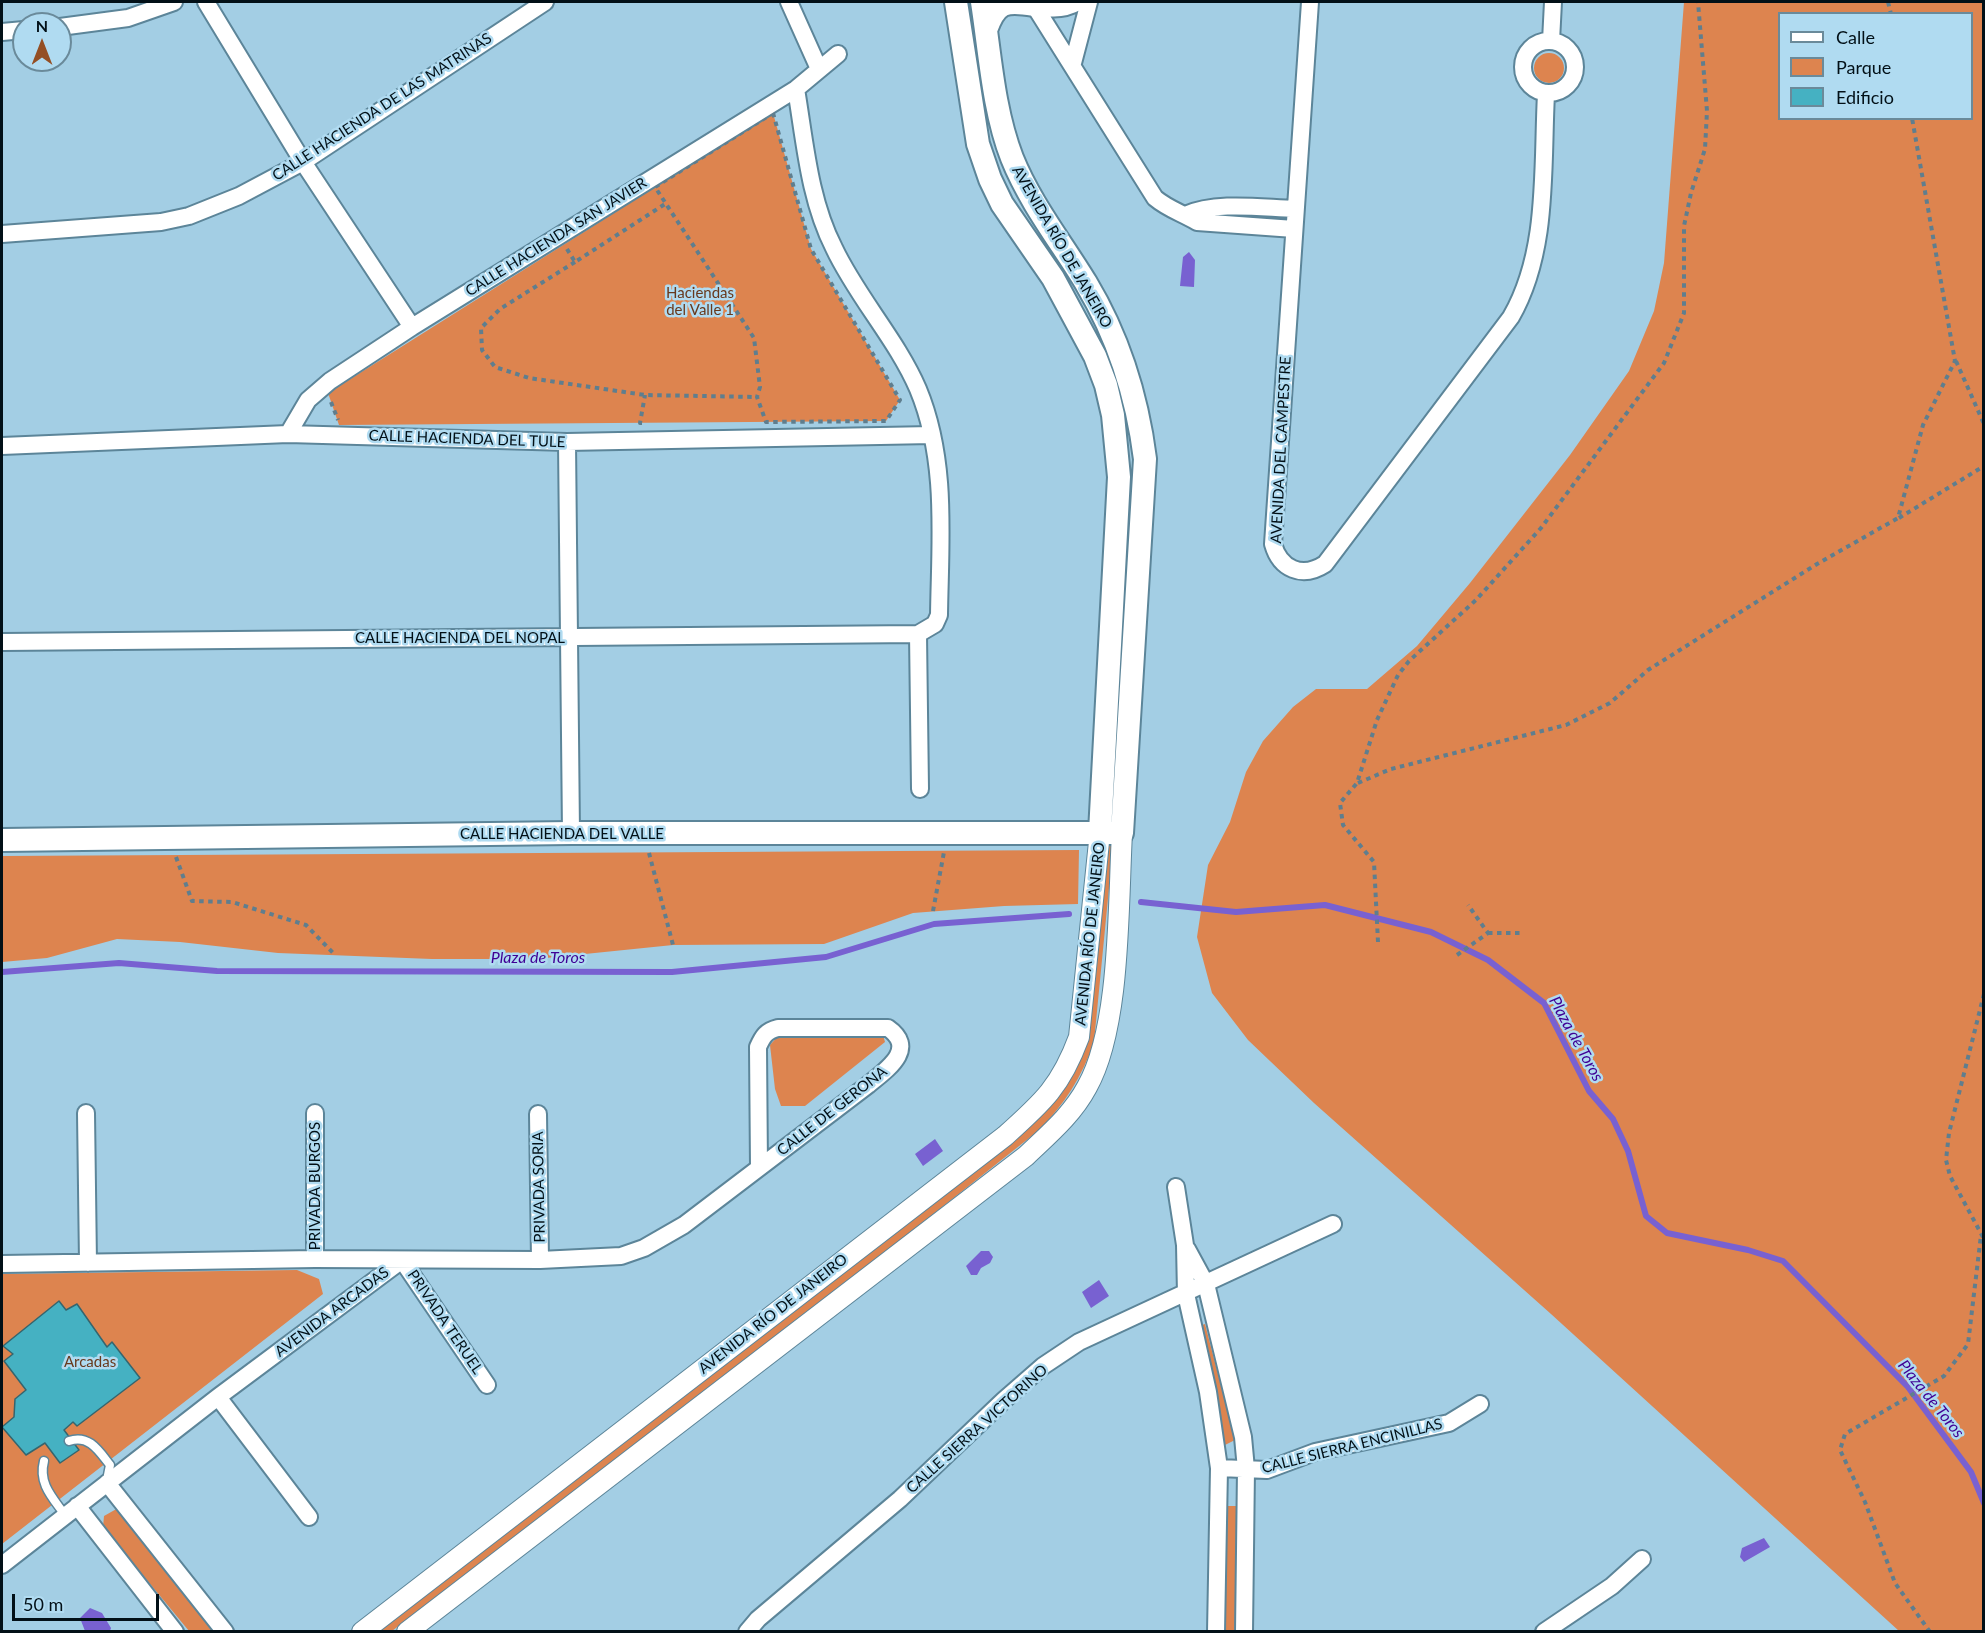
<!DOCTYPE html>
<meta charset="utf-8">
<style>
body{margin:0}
#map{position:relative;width:1985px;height:1633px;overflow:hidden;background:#a3cee4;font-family:Lato,sans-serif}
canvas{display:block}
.frame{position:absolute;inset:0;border:3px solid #021017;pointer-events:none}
.legend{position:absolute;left:1778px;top:12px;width:195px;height:108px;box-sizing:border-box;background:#b0dbf1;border:2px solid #6a8a9a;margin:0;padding:8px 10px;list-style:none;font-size:18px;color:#021017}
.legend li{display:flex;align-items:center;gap:12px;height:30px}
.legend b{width:30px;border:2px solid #6a8a9a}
.north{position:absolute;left:12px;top:12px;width:60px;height:60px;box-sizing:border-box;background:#b0dbf1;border:2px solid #6a8a9a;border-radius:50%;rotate:0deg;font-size:16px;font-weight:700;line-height:24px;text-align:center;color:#021017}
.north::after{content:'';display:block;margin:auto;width:21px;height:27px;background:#944f24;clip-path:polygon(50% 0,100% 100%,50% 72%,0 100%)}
.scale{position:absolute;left:12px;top:1594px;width:147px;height:27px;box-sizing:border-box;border:3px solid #021017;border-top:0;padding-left:8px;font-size:18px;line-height:21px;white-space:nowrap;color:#021017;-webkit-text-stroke:4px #b0dbf1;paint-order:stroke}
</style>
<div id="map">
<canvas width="1985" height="1633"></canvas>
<div class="frame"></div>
<ul class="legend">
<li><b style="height:8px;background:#fff"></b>Calle</li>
<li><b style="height:16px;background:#dd844f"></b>Parque</li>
<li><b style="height:16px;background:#45b1c2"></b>Edificio</li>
</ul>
<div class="north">N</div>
<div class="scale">50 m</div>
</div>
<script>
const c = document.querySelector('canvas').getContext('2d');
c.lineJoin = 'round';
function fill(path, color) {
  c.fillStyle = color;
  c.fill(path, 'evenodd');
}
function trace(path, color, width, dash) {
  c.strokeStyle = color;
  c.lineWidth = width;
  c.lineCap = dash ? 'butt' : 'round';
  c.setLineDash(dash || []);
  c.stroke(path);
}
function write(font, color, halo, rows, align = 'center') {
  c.font = font + ' Lato,sans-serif';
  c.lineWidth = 5;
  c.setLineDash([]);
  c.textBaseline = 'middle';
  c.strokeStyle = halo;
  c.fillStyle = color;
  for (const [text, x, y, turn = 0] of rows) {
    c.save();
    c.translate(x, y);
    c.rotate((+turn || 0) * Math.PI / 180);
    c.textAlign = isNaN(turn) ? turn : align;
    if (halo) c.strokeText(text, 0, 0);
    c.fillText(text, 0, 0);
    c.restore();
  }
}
fill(new Path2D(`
 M1684 2H1983V1631H1899L1551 1314 1314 1103 1248 1040 1212 993 1197 937 1208 865 1230 822 1246 772 1263 741 1293 707 1316 689H1367L1417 646 1470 583 1570 455 1629 371 1654 311 1664 263ZM1780 14H1972V118H1780Z
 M1534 68a15 15 0 1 1 30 0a15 15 0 1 1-30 0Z
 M773 113 811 249 900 400 886 421 339 425 328 393Z
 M1107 843 1113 847 1094 1042C1082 1077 1064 1105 1038 1131L825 1300 392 1631 377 1632 828 1281 1077 1059Z
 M1079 850 1078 904 1004 906 913 913 824 944 673 945 536 959H432L278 953 180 942 117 939 47 958 2 962V856Z
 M864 1019 881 1028 885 1042 805 1106H781L775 1089 770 1045 788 1025Z
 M297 1270 319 1279 323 1294 2 1544V1274Z
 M1205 1324 1235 1440 1225 1445 1196 1327Z
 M1224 1506H1238L1236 1631 1224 1632Z
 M120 1507 214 1630 212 1631H189L103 1527 104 1516Z`), '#dd844f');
fill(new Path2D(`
 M1189 252 1195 260 1194 287 1180 286 1183 257Z
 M935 1139 943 1151 923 1166 915 1154Z
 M981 1251H989L993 1257 990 1263 981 1268 977 1275H971L966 1266Z
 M1099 1280 1109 1296 1091 1308 1082 1292Z
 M1764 1538 1770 1547 1744 1562 1740 1557 1742 1548Z
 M90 1608 102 1613 111 1628 110 1631H85L80 1618Z`), '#7861d1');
trace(new Path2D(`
 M1141 902 1236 912 1325 905 1431 932 1488 960 1544 1003 1589 1091 1613 1119 1628 1151 1646 1216 1667 1233 1748 1250 1783 1261 1908 1387 1971 1472 1984 1503
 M2 972 119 963 217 971 672 972 826 957 934 924 1069 914`), '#7861d1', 6);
const building = new Path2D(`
 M59 1301 66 1310 77 1304 107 1347 112 1342 140 1378 77 1426 73 1422 64 1430 79 1450 60 1463 45 1443 26 1455 2 1427 14 1417 15 1399 26 1390 4 1361 13 1354 3 1346Z`);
fill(building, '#45b1c2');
trace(building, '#35656e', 1.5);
const service = new Path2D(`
 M69 1441C89 1434 99 1451 110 1465L107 1480
 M44 1461C38 1484 53 1498 65 1515`);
const minor = new Path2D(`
 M206 2 303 162 412 327
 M789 2 819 69
 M1032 2 1155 198C1168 209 1182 213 1197 222L1294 229
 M1310 2 1273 544C1280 569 1302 579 1325 564L1511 317C1549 251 1542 168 1546 94
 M1034 5C1049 10 1064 10 1078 2
 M60 27 128 18 174 2
 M2 32 24 30
 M1523 67a26 26 0 1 1 52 0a26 26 0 1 1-52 0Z
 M1551 41 1553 2
 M1073 63 1089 2
 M1185 215C1217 201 1261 208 1295 209
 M2 234 161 222 189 216 239 196 303 162 545 2
 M288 434 308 400 330 381 412 327 796 89 838 54
 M567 442 571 833
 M2 446 288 434 567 442 932 435
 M918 634 920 789
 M2 642 918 634 935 624 939 615C940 540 948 461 918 389 897 340 857 297 834 248 809 199 805 142 796 89
 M86 1113 88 1263
 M315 1113V1259
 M538 1114 540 1260
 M1176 1187 1185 1245 1186 1294 1208 1392 1219 1468 1216 1632
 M1187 1249 1206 1284 1243 1437 1246 1469 1244 1632
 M402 1260 487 1385
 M2 1264 315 1259 540 1260 621 1256 644 1248 684 1225 868 1085C886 1070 918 1049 888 1028H778C766 1031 763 1036 758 1047L759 1168
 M218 1397 309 1517
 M1219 1468 1267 1470 1315 1452 1449 1423 1480 1404
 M107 1483 225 1632
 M77 1506 175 1632
 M2 1565 218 1397 402 1260
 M747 1632 758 1619 900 1499 1004 1400 1043 1366 1079 1342 1333 1224
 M1544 1632 1612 1586 1642 1559`);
const tertiary = new Path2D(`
 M362 1632 1005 1136C1043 1102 1061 1086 1079 1037L1100 832
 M407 1632 1026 1156C1049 1134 1072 1115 1087 1087 1121 1027 1118 904 1122 833`);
const secondary = new Path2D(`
 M956 2 978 144 990 179 1002 204 1053 278 1095 356 1106 385 1113 415 1119 477 1100 832
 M986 30C996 2 1005 0 1034 5
 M2 840 571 833H1122L1145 459C1137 396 1119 338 1086 283 1061 242 1030 203 1012 158 993 109 990 53 982 2`);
trace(service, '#5c8599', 11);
trace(minor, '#5c8599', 20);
trace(tertiary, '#5c8599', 22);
trace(secondary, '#5c8599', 26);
trace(new Path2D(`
 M1888 2 1891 14
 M773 113 811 249 900 400 886 421 766 422 757 397 760 387 754 338 655 187Z
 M567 249 575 262 665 204
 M575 262 500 309 481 328 482 350 495 367 529 378 645 395 757 397
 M1956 361 1984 424
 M331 402 338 420
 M642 423H640L645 395
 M1899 518 1984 466
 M1358 783 1391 769 1566 725 1610 703 1648 670 1817 564 1898 518 1923 425 1955 361 1912 118
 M649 853 673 945
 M176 857 192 901 232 902 306 925 335 955
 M933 911 944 852
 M1488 933H1524
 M1378 942 1374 862 1343 825 1340 803 1357 783 1377 720 1398 675 1409 661 1476 600 1541 528 1664 363 1684 313V226L1691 193 1705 149 1707 111 1698 2
 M1457 955 1488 933 1468 905
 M1984 994 1949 1133 1946 1160 1950 1176 1984 1239
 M1930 1632 1895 1583 1865 1502 1840 1450 1845 1434 1944 1376 1968 1344 1981 1235`), '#5f7e8e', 4, [4.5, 4.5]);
trace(service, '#fff', 8);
trace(minor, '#fff', 16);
trace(tertiary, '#fff', 20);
trace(secondary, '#fff', 22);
write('15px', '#021017', '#b0dbf1', [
 ["CALLE HACIENDA DE LAS MATRINAS",382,107,-33],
 ["CALLE HACIENDA SAN JAVIER",556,237,-32],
 ["AVENIDA RÍO DE JANEIRO",1062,247,60],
 ["CALLE HACIENDA DEL TULE",467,439,2],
 ["AVENIDA DEL CAMPESTRE",1281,450,-87],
 ["CALLE HACIENDA DEL NOPAL",460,638],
 ["CALLE HACIENDA DEL VALLE",562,834],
 ["AVENIDA RÍO DE JANEIRO",1090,934,-84],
 ["CALLE DE GERONA",832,1111,-38],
 ["PRIVADA BURGOS",315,1186,-90],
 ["PRIVADA SORIA",539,1187,-91],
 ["AVENIDA ARCADAS",332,1312,-37],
 ["AVENIDA RÍO DE JANEIRO",773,1314,-38],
 ["PRIVADA TERUEL",445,1322,56],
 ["CALLE SIERRA VICTORINO",977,1429,-42],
 ["CALLE SIERRA ENCINILLAS",1352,1446,-14]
]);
write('15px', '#68391d', '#b0dbf1', [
 ["Haciendas",700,293],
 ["del Valle 1",700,310],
 ["Arcadas",90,1362]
]);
write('italic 16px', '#3f0094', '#b0dbf1', [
 ["Plaza de Toros",538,958],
 ["Plaza de Toros",1576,1039,61],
 ["Plaza de Toros",1931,1399,51]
]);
</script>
